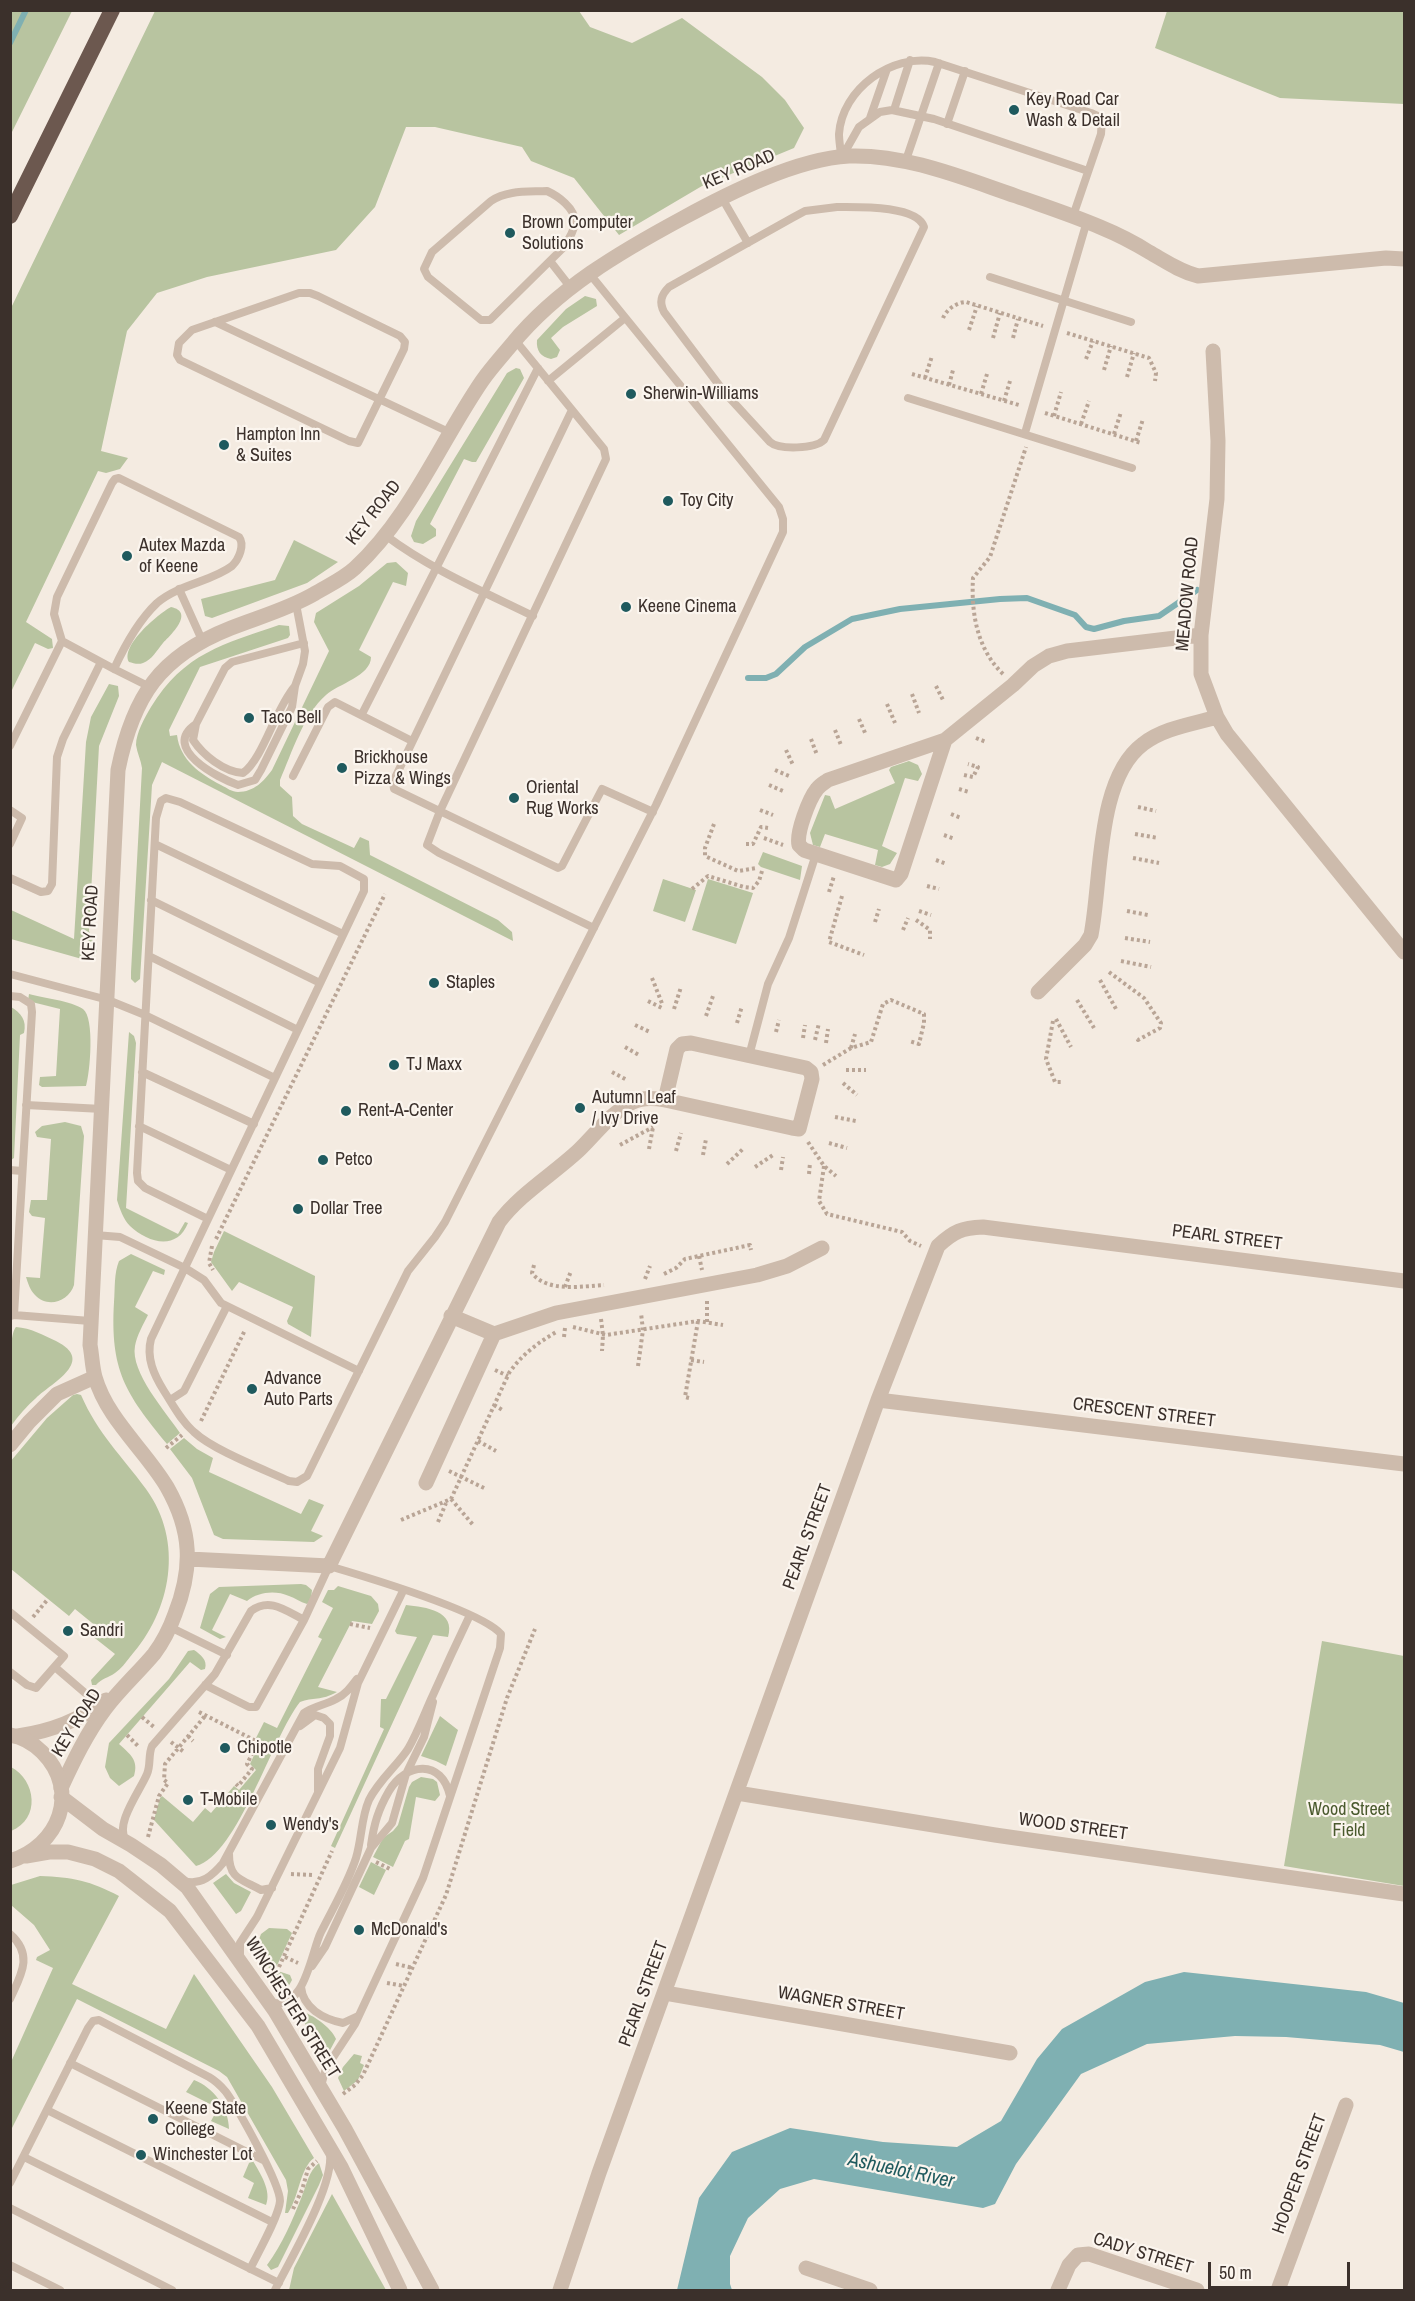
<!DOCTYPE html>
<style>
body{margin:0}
#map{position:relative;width:1415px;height:2301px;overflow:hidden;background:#f4ebe1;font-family:"Archivo Narrow",sans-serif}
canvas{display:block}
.frame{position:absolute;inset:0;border:12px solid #3b302b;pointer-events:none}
.scale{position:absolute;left:1208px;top:2262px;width:142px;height:27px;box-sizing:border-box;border:3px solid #3b302b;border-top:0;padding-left:8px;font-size:18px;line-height:21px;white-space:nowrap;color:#3b302b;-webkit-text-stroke:4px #fbf5ee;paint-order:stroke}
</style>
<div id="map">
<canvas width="1415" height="2301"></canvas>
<div class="frame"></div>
<div class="scale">50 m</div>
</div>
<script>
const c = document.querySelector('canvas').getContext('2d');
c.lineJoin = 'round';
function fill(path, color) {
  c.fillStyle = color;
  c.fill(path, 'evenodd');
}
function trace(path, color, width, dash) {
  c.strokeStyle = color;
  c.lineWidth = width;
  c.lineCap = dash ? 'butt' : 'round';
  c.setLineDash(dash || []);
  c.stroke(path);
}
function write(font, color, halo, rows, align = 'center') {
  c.font = font + ' "Archivo Narrow",sans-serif';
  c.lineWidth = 4.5;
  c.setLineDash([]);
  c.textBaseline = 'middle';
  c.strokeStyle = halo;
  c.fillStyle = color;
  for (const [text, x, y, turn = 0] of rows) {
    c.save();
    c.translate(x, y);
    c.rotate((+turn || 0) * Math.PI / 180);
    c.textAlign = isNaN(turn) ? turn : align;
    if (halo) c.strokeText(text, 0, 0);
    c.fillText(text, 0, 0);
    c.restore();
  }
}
fill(new Path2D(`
 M10 11H72L11 134H10Z
 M155 11H579L590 27 632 43 682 18 762 77 785 100 804 128 794 148 702 186 619 235 574 178 531 161 522 147 435 127H406L375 207 336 250 207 277 157 293 127 331 101 451 128 458 120 469 106 473 98 471 26 622 52 639 53 648 48 649 35 643 11 692V308Z
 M1167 11H1404V104L1280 98 1155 48Z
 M585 296 596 299 597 306 563 327 551 338 560 350 557 357 551 359C541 357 536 351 537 340L566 309Z
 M516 368 520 369 524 378 476 462H472L464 459 430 524 436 529V536L423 544 414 542 411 536 416 521 507 373Z
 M294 540 338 562 307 583 212 618 205 616 201 599 275 580Z
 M396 562 408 573 406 586 393 582 359 650 371 657C371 676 338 684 326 695 303 715 292 753 280 780V786L292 797 293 816 302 824 354 848 360 837 369 841 370 855 498 920 512 932 513 941 162 762 152 785 140 979 135 983 131 979V972L142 768C141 760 137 753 136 745 136 733 145 717 151 707 184 653 224 644 279 625L289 626 290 635 288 638 200 667 169 730 170 736 177 735C180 760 200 774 221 785 227 788 232 792 238 792 254 792 264 781 272 770L329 651 314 622 316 613 359 586 387 563Z
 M171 607C195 612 171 635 163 643 157 650 152 660 143 663 138 665 133 663 129 662 120 646 158 614 171 607Z
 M109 684 118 686 119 696 99 746 89 931 97 951 93 959 89 961 11 939V910L74 939 86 742 91 717Z
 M909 761 918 765 922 774 918 781 905 778 882 846 897 853 890 864 882 867 875 865 878 850 825 834 820 847 813 845 810 833 825 795 830 796 835 809 895 783 889 770 891 767Z
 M763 852 802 866 800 880 761 867 758 864Z
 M663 879 696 890 685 922 653 911Z
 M708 879 753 893 736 944 692 930Z
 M29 994C44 998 71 1001 83 1009 95 1018 90 1073 86 1086L42 1087 39 1085 40 1077 56 1076 60 1009 28 1001Z
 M11 1007C21 1013 27 1020 24 1033L20 1035 14 1158 11 1160Z
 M129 1032 134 1036 136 1043 126 1208 178 1234 185 1222 188 1223C177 1251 148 1243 130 1226 123 1219 120 1209 117 1200Z
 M65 1122 81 1126 84 1136 74 1285C69 1301 48 1309 35 1295 30 1290 28 1283 26 1277L40 1278 45 1218 32 1216 29 1212 31 1200H47L51 1139 37 1137 35 1132 42 1126Z
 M224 1231 315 1276 311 1337 288 1324 287 1321 293 1307 239 1282 232 1291 211 1262 214 1252Z
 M131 1254 165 1270 164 1275 153 1271 135 1307 148 1315C143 1325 137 1335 135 1346 130 1372 166 1412 180 1433L167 1444C125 1393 110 1370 114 1302 115 1288 114 1273 119 1261Z
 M16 1327C31 1328 43 1335 56 1341 96 1361 53 1382 36 1398 27 1406 18 1416 11 1426 10 1408 7 1336 16 1327Z
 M77 1394 81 1395C98 1434 122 1456 146 1489 184 1541 172 1610 130 1657 126 1662 121 1669 115 1673 108 1678 102 1678 96 1685H92L91 1680 115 1654 91 1635 97 1627 75 1609 69 1616 11 1569 10 1462 47 1418 73 1395Z
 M184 1438 197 1449 213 1458 209 1472 301 1514 309 1499 324 1505 311 1531 323 1536 314 1542 223 1539 214 1535 192 1478 170 1449Z
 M301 1584 306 1585 312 1590 311 1599 307 1604C300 1602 295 1598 289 1596 275 1590 258 1592 247 1601L230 1594 212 1630 226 1637 220 1639 200 1628 210 1594 219 1587Z
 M338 1586 371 1596 378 1604 379 1611 372 1624 352 1621 318 1687 337 1692C321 1701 313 1697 300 1702 272 1737 238 1855 196 1866L154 1820 160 1798 162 1796 193 1822 205 1808 211 1813 234 1786 239 1790 256 1770 250 1764 261 1740 256 1738 264 1722 277 1728 322 1639 318 1637 333 1608 322 1602 328 1590H334Z
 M406 1605C426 1607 456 1611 448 1637L433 1635 335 1848 331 1846 384 1729 380 1727 381 1699H386L417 1637 397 1634 395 1631Z
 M1322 1641 1404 1656V1886L1284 1866Z
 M194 1650C200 1654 208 1660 205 1669L201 1670 190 1662 119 1744C130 1754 139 1760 134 1776L119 1786 110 1778 105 1767 109 1743 169 1679 188 1651Z
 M440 1716 458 1730 446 1766 436 1761 421 1756Z
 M11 1767C36 1780 41 1819 11 1831Z
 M421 1777 433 1779 437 1782 440 1795 435 1801 416 1797 409 1839 405 1841 393 1867 373 1857 383 1838 393 1831 398 1825 409 1787 412 1782Z
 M371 1862 386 1870 374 1895 359 1887Z
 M226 1874 234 1883 251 1892 241 1911 236 1914 213 1883Z
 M40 1876C72 1877 91 1881 119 1896L72 1984 166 2029 194 1974 272 2087 314 2158C300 2168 299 2197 288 2213H285L288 2191 286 2180 227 2077 219 2071 77 1999 11 2130V2062L53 1968 36 1960 37 1957 50 1950 34 1925 11 1905V1885Z
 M269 1928 287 1929 292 1933 275 1970 290 1975 292 1980 287 1989 282 1988 256 1948 261 1934Z
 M301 2011C313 2015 331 2027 336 2039L329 2052 324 2053 298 2013Z
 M354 2054 362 2056 360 2063 364 2065 358 2080 344 2091 338 2078 343 2067Z
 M194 2080C213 2087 229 2108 229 2129L211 2121 218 2108 186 2092Z
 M253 2161C260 2173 272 2191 266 2205L248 2198 254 2183 243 2177 249 2163Z
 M319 2163 323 2175 319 2185 278 2267 271 2270 267 2265C282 2245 293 2219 302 2196 307 2184 308 2172 319 2163Z
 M332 2194 386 2290H289L294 2268Z`), '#b8c4a0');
fill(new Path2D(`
 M1184 1972 1366 1992 1404 2003V2052L1380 2045 1286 2037 1235 2036 1147 2044 1081 2074 1016 2164 995 2204 983 2208 814 2179 780 2189 748 2218 730 2256V2284L732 2290H677L699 2198 732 2152 790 2128 883 2142 957 2147 1001 2121 1037 2059 1062 2029 1145 1982Z`), '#7fb0b2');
trace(new Path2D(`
 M10 43 26 10
 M748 678H766L776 674 805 647 852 619 900 609 1000 599 1027 598 1075 615 1086 627 1094 629 1124 621 1159 616 1197 590`), '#7fb0b2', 6);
trace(new Path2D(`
 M943 318C946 310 957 302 966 302L1043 326
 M969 330 977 306
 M1067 333 1149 358 1156 373 1155 381
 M993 338 1000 313
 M1013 338 1018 319
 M1086 359 1093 341
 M1104 370 1111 346
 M912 374 1019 405
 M1127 377 1134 353
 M925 378 932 356
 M949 385 953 370
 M981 394 987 374
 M1004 401 1010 381
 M1045 413 1141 443
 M1054 416 1061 392
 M1081 424 1089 401
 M1114 434 1121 412
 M1136 441 1143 419
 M1003 674C977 649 971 613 973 578L990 557 1026 447
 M936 686 944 702
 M912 694 919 713
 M887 704 895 723
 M859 719 866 735
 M835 730 841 745
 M976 738 986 742
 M811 739 817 755
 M786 750 793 765
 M775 770 789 776
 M964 775 973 777 978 767 968 764
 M769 785 783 791
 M959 789 969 792
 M1138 807 1156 811
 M760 810 773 815
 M951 814 961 818
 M714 824 705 848V856L738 871 757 868
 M1135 834 1158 838
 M944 835 955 839
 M764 838 783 845
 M746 844H753L761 827 768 828
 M1133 858 1159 863
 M936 860 947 864
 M927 886 939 889
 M692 889 708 876 744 887 753 888 759 881 762 871
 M829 892 834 876
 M842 896 829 942 864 955
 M919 911 931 915
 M1127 911 1148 915
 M916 920 930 930V939
 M875 922 879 909
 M903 930 908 918
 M1125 938 1150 942
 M1121 961 1151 967
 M1109 972 1144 998 1161 1023 1160 1028 1138 1040 1137 1037
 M652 978 663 1006
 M1100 980 1116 1009
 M1077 1000 1094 1028
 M648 1001 662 1008
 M674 1009 681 987
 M706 1016 713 996
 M1056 1019 1071 1047
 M1053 1021 1046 1059 1055 1082H1061
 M737 1023 742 1006
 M635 1025 650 1032
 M776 1032 779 1020
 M803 1038 805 1025
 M815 1040 819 1023
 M826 1043 828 1029
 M625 1047 639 1055
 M851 1048 855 1034
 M823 1065 851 1048 871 1042 883 1004 891 1000 924 1014V1023L919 1044 909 1041
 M846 1070H866
 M612 1072 627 1080
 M843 1083 857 1095
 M835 1117 856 1121
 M808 1142 824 1166 836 1176
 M829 1143 847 1148
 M620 1145 653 1127
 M649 1149 653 1127
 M676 1151 681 1133
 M703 1155 706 1139
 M727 1164 744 1148
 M824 1166 819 1201 827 1214 902 1232 910 1241 921 1246
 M755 1167 773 1155
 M781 1170 783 1157
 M809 1174 810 1163
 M216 1239 385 894
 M212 1246 209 1263 213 1270
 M699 1256 702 1270
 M534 1265 532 1273C547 1293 583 1286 604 1285
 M664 1274 676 1268 685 1259 750 1245 751 1250
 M645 1279 650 1266
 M565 1287 571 1271
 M601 1319 603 1335 602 1351
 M707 1322V1301
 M573 1327 606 1335 698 1321 723 1325
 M564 1337 565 1328
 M691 1360 704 1362
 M638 1366 643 1330 641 1313
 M495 1370 508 1376
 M689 1398 685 1397 698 1321
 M494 1405 504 1411
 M201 1421 245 1330
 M478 1441 496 1451
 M166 1448 182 1435
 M449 1471 486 1489
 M451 1499 474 1526
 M401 1520 451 1499 509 1373C522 1354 539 1342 558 1331
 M438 1522 446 1503
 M33 1617 48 1599
 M350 1624 370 1628
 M199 1712 258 1742 247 1764 252 1769 238 1786 236 1784
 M142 1717 154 1727
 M127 1735 139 1747
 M188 1736 193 1741
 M171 1742 184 1752
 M148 1837 159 1796 168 1783 164 1780 165 1764 205 1716
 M376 1862 392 1870
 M291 1874 312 1875
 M285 1957 298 1963
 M396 1964 413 1968
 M279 1967 332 1851
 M387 1983 404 1986
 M343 2094 355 2085 363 2075 446 1895 507 1698 535 1629
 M293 2209 302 2190 308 2169 317 2161`), '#b9a596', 4, [3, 3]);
trace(new Path2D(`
 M894 110 910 60
 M870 118 887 69
 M947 124 965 71
 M842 157 859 127 880 112 892 110 934 119 1088 171
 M841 158C841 150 839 142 839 134 842 89 892 53 935 62L1091 113 1102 118 1101 134 1073 216
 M905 163 939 63
 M547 191C558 196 575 208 575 222 574 232 568 241 563 248L490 320H481L428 277 424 269 432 252 491 201C507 190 527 192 547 191Z
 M722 198 748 243
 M837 207C857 207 917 205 924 227L824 440C815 449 779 450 770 442L725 393 664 312C659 302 661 295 669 287L792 218 805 211Z
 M550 261 571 288
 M990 277 1131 322
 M299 293H310L318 296 400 336 405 342 404 349 358 443 349 441 180 360 177 355 179 343 192 330Z
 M215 322 451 433
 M515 340 604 449 606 459 440 811 427 845 439 853 594 928
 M548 381 625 318
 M908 398 1132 468
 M572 410 393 782 394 789 558 868 562 866 602 789 653 812
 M1025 433 1087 221
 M385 535C430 569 482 591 533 616
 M179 589 202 640
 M296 604 305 651 303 664 295 686 292 707 261 770 255 780 238 785C218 778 160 748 196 724L225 668 232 662 304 643
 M114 669C125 645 138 621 157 603 179 584 211 582 232 566 239 559 245 545 239 537L119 478 115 479 112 483 57 597 54 614 62 641 114 669 150 687
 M362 714 538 368
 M196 724 193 740C203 755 224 772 243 773 263 759 275 709 295 686
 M10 746 62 641
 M293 776 328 707 335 702 412 741
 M10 810 22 818 10 844
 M155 844 343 934
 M10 878 41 892 48 891 52 884 57 757 63 739 101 662
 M151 900 320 983
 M149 956 298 1030
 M10 974 108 1000 145 1015 275 1078
 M10 996 20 997 31 1004 32 1012 14 1315 10 1316
 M749 1056 768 984 789 938 816 854
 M142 1072 254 1124
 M26 1105 102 1109
 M139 1126 231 1170
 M10 1170 22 1171
 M208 1219 145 1188 138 1181 137 1173 156 818 161 801 166 798 180 802 312 864 340 866 364 879V891C293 1040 222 1190 151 1339 146 1358 154 1375 164 1391 173 1405 181 1421 194 1432 213 1450 263 1469 289 1481L297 1482 307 1476 408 1271 435 1237 445 1222 656 805 783 532V519L779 507 589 273
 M95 1235 120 1237 185 1268 204 1280 221 1303 359 1371
 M14 1315 90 1321
 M170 1400 184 1391 227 1306
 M10 1612 64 1656 36 1688 27 1685 10 1672
 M170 1627 227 1655
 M56 1668 91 1698 103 1700
 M205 1685 249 1707H256L304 1620 329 1566C363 1576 481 1611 501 1634L500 1648 423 1878 355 2024 326 2068 321 2086
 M300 1726 315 1715 324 1718 330 1724V1736L318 1769V1792
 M126 1841C114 1824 140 1791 147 1774 151 1765 148 1755 152 1746L215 1674 251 1611C270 1597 286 1611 304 1620
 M371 1845C374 1824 378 1810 389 1791 406 1762 442 1759 450 1796
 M229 1854C229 1879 241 1879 261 1890L272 1888
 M184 1881C201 1886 213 1875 223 1863L304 1713C314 1706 325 1705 336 1699 345 1695 351 1687 357 1679
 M10 1934C34 1955 21 1975 10 1999
 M240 1959V1943L257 1917 340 1748 358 1683 403 1591
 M312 1966 325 1947 371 1848 392 1823 406 1774 424 1737 433 1702
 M301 1987C303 2008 323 2019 343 2023L358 2016
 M270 2002C305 2013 311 1952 321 1932 333 1908 348 1883 356 1858 362 1838 361 1818 369 1800 379 1780 396 1767 408 1749 418 1732 425 1712 433 1695 445 1668 457 1642 470 1615
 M70 2063 263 2160
 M47 2110 272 2222
 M24 2157 279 2283
 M10 2183 88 2028 93 2021 99 2020 209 2077C216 2081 221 2086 226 2092 238 2109 280 2183 280 2201 279 2216 258 2253 250 2269
 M10 2208 172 2290
 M10 2265 60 2290
 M275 2290C291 2258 334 2186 330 2153`), '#cdbbac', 8);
trace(new Path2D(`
 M1213 351 1218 441 1217 499 1201 635V674L1217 717 1227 734 1404 952
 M945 740 901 874 896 880 804 850 799 845C796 833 809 799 817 789 820 785 824 783 828 780Z
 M945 740 1013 685 1033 666 1049 656 1067 651 1201 635
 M1038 992 1085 945 1091 935C1102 879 1096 779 1143 744 1163 728 1193 724 1217 717
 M451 1316 494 1334
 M878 1400 1404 1464
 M10 1445 29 1422 57 1394 95 1377
 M426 1483 494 1334 556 1313 757 1275 787 1266 822 1248
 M189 1559 329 1566 499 1222C520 1194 552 1175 578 1151 595 1135 611 1112 633 1102 643 1097 655 1098 665 1100L792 1128 799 1129 812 1079 811 1072 806 1068 691 1043 682 1044 677 1049 665 1100
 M18 1736C51 1731 79 1721 106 1700
 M61 1788C74 1760 87 1733 105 1709 120 1689 138 1673 154 1654 163 1642 170 1628 175 1614 193 1568 192 1531 167 1487 145 1450 107 1419 95 1377 92 1366 92 1355 90 1345L118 770C133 696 160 656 231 628 259 617 288 609 314 594 327 586 343 579 355 568 411 516 439 444 482 381 491 368 502 356 512 344 558 288 620 252 683 218 729 193 796 159 849 156 906 154 963 178 1016 196 1044 206 1072 215 1100 227 1117 234 1133 242 1149 252 1165 261 1179 271 1198 276L1386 258 1404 259
 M737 1793 995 1835 1404 1894
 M665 1993 1010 2053
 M806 2268 870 2290
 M560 2290 599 2173 878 1400 938 1246C954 1231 962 1228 983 1227L1404 1281
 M1058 2290 1069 2265 1078 2255 1089 2254 1197 2290
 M1278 2290 1346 2105`), '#cdbbac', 15);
trace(new Path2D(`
 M10 1735C23 1737 33 1743 42 1752 81 1791 59 1846 10 1861
 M61 1797 103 1829 131 1845 161 1865 187 1887 275 2011 345 2129 432 2290
 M26 1856 49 1852H68L95 1859 119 1871 170 1911 258 2026 341 2167 400 2290`), '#cdbbac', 15);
trace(new Path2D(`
 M10 216 112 10`), '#6c584f', 16);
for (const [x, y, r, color] of [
 [1014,110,6,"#1f5a5e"],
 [510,233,6,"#1f5a5e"],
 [631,394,6,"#1f5a5e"],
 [224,445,6,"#1f5a5e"],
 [668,501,6,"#1f5a5e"],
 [127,556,6,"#1f5a5e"],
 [626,607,6,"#1f5a5e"],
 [249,718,6,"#1f5a5e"],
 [342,768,6,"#1f5a5e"],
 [514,798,6,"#1f5a5e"],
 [434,983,6,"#1f5a5e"],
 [394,1065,6,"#1f5a5e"],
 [580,1108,6,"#1f5a5e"],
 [346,1111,6,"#1f5a5e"],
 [323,1160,6,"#1f5a5e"],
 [298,1209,6,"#1f5a5e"],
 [252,1389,6,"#1f5a5e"],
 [68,1631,6,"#1f5a5e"],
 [225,1748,6,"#1f5a5e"],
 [188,1800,6,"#1f5a5e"],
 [271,1825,6,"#1f5a5e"],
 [359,1930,6,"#1f5a5e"],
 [153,2119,6,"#1f5a5e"],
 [141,2155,6,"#1f5a5e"]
]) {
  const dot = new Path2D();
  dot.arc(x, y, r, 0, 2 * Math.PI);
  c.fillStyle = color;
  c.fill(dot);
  trace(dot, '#fbf5ee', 2);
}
write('18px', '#3b302b', '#fbf5ee', [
 ["Key Road Car",1026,100],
 ["Wash & Detail",1026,121],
 ["Brown Computer",522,223],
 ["Solutions",522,244],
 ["Sherwin-Williams",643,394],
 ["Hampton Inn",236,435],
 ["& Suites",236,456],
 ["Toy City",680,501],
 ["Autex Mazda",139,546],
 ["of Keene",139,567],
 ["Keene Cinema",638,607],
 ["Taco Bell",261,718],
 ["Brickhouse",354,758],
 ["Pizza & Wings",354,779],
 ["Oriental",526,788],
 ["Rug Works",526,809],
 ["Staples",446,983],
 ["TJ Maxx",406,1065],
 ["Autumn Leaf",592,1098],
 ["/ Ivy Drive",592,1119],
 ["Rent-A-Center",358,1111],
 ["Petco",335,1160],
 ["Dollar Tree",310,1209],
 ["Advance",264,1379],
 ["Auto Parts",264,1400],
 ["Sandri",80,1631],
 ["Chipotle",237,1748],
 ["T-Mobile",200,1800],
 ["Wendy's",283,1825],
 ["McDonald's",371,1930],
 ["Keene State",165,2109],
 ["College",165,2130],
 ["Winchester Lot",153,2155]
], 'left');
write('18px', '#3b302b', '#fbf5ee', [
 ["KEY ROAD",739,170,-23],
 ["KEY ROAD",374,513,-52],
 ["MEADOW ROAD",1188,594,-85],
 ["KEY ROAD",91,923,-87],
 ["PEARL STREET",1227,1238,7],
 ["CRESCENT STREET",1144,1413,7],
 ["PEARL STREET",808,1537,-70],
 ["KEY ROAD",77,1723,-58],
 ["WOOD STREET",1073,1827,8],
 ["PEARL STREET",644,1994,-70],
 ["WAGNER STREET",841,2004,10],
 ["WINCHESTER STREET",292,2008,58],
 ["HOOPER STREET",1300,2174,-70],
 ["CADY STREET",1143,2254,17]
]);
write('18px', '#4a5a2e', '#fbf5ee', [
 ["Wood Street",1349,1810],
 ["Field",1349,1831]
]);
write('italic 20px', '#1f5a5e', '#fbf5ee', [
 ["Ashuelot River",901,2171,12]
]);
</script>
